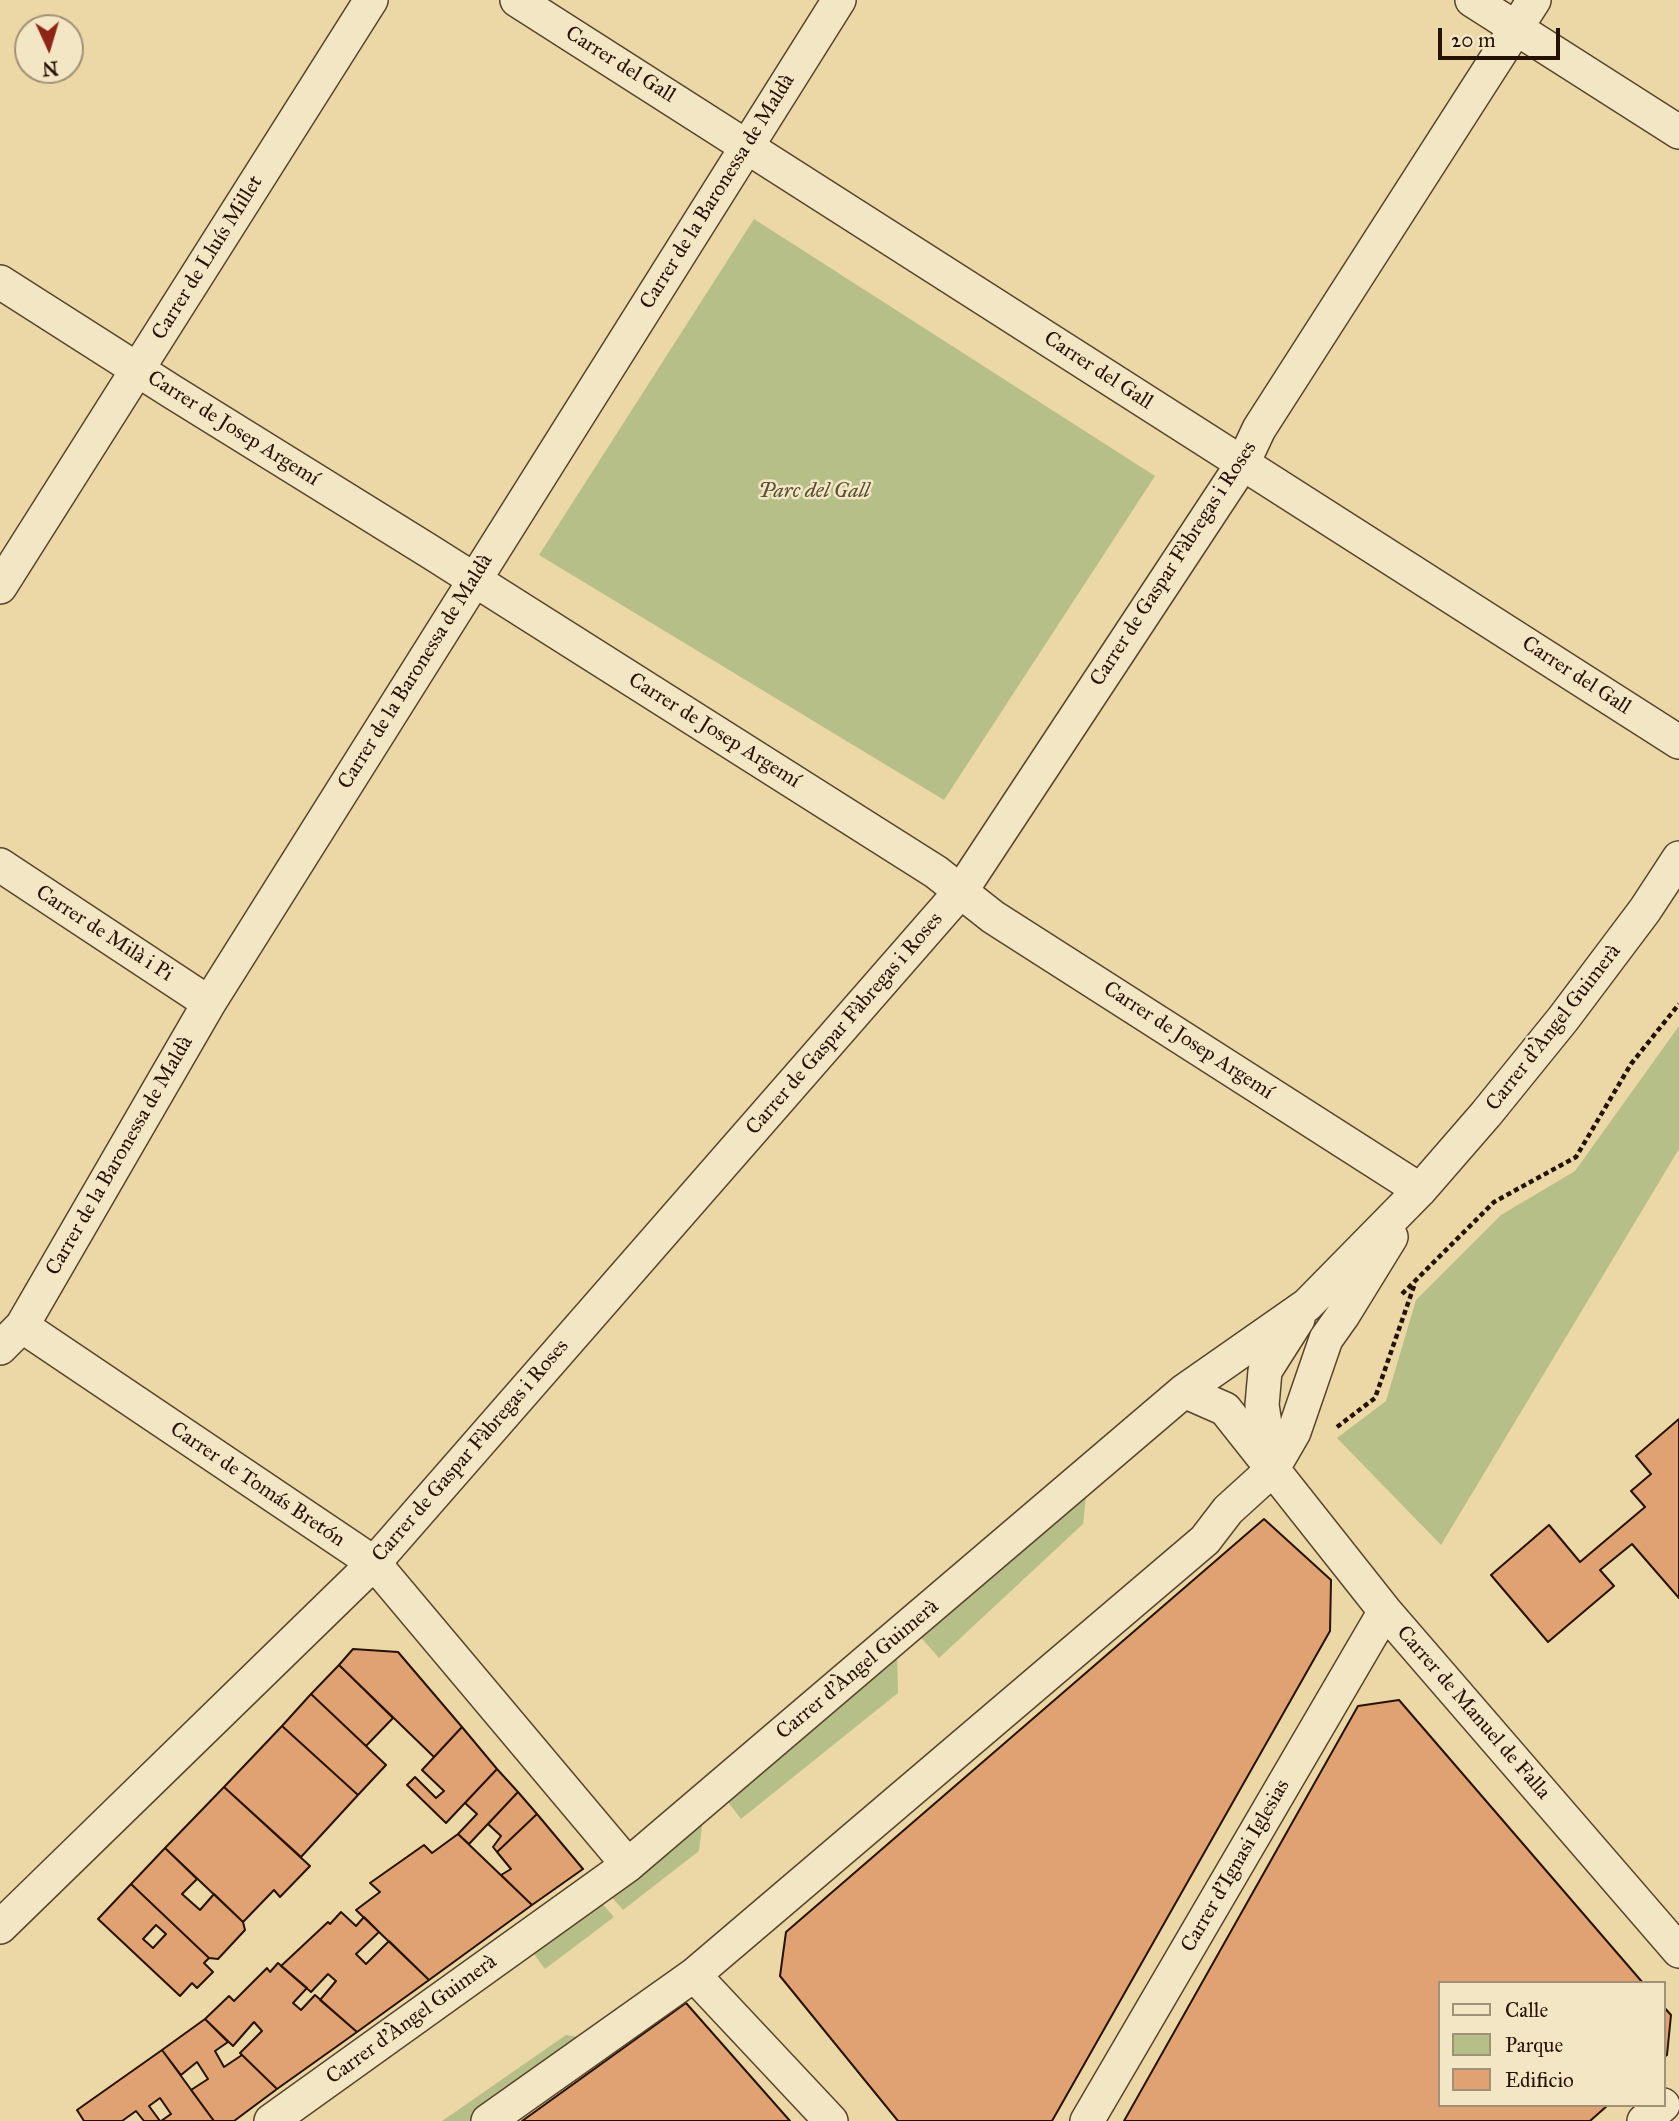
<!DOCTYPE html>
<meta charset="utf-8">
<style>
body{margin:0}
#map{position:relative;width:1679px;height:2121px;overflow:hidden;background:#ecd8a6;font-family:"IM FELL Great Primer",serif}
canvas{display:block}
.legend{position:absolute;left:1438px;top:1981px;width:228px;height:126px;box-sizing:border-box;background:#f3e6c5;border:2px solid #a19177;margin:0;padding:9px 12px;list-style:none;font-size:21px;color:#251203}
.legend li{display:flex;align-items:center;gap:14px;height:35px}
.legend b{width:35px;border:2px solid #a19177}
.north{position:absolute;left:14px;top:14px;width:70px;height:70px;box-sizing:border-box;background:#f3e6c5;border:2px solid #a19177;border-radius:50%;rotate:176deg;font-size:19px;font-weight:700;line-height:28px;text-align:center;color:#251203}
.north::after{content:'';display:block;margin:auto;width:24px;height:32px;background:#8f2418;clip-path:polygon(50% 0,100% 100%,50% 72%,0 100%)}
.scale{position:absolute;left:1438px;top:28px;width:122px;height:32px;box-sizing:border-box;border:4px solid #251203;border-top:0;padding-left:9px;font-size:21px;line-height:24px;white-space:nowrap;color:#251203;-webkit-text-stroke:5px #f3e6c5;paint-order:stroke}
</style>
<div id="map">
<canvas width="1679" height="2121"></canvas>
<ul class="legend">
<li><b style="height:9px;background:#f3e6c5"></b>Calle</li>
<li><b style="height:19px;background:#b7bf88"></b>Parque</li>
<li><b style="height:19px;background:#e0a272"></b>Edificio</li>
</ul>
<div class="north">N</div>
<div class="scale">20 m</div>
</div>
<script>
const c = document.querySelector('canvas').getContext('2d');
c.lineJoin = 'round';
function fill(path, color) {
  c.fillStyle = color;
  c.fill(path, 'evenodd');
}
function trace(path, color, width, dash) {
  c.strokeStyle = color;
  c.lineWidth = width;
  c.lineCap = dash ? 'butt' : 'round';
  c.setLineDash(dash || []);
  c.stroke(path);
}
function write(font, color, halo, rows, align = 'center') {
  c.font = font + ' "IM FELL Great Primer",serif';
  c.lineWidth = 5;
  c.setLineDash([]);
  c.textBaseline = 'middle';
  c.strokeStyle = halo;
  c.fillStyle = color;
  for (const [text, x, y, turn = 0] of rows) {
    c.save();
    c.translate(x, y);
    c.rotate((+turn || 0) * Math.PI / 180);
    c.textAlign = isNaN(turn) ? turn : align;
    if (halo) c.strokeText(text, 0, 0);
    c.fillText(text, 0, 0);
    c.restore();
  }
}
fill(new Path2D(`
 M754 219 1155 476 944 800 539 555Z
 M1679 1026V1149L1441 1545 1337 1438 1386 1401 1416 1300 1501 1215 1575 1171Z
 M1087 1488 1083 1524 939 1658 917 1633Z
 M897 1649 898 1693 741 1819 725 1798Z
 M703 1818 699 1851 623 1910 609 1894Z
 M600 1901 614 1917 545 1969 531 1950Z
 M566 2035 601 2040 491 2121H442Z`), '#b7bf88');
const building = new Path2D(`
 M1679 1419V1598L1632 1544 1600 1570 1614 1586 1548 1642 1491 1575 1549 1525 1580 1562 1645 1507 1631 1491 1651 1474 1636 1456Z
 M1264 1519 1331 1580 1330 1631 1052 2121H898L780 1976 786 1932Z
 M353 1649 398 1652 462 1727 434 1757 339 1665Z
 M339 1665 393 1718 366 1746 311 1694Z
 M311 1694 386 1765 358 1795 282 1726Z
 M1399 1700 1643 1983H1439V2105H1608L1590 2121H1124L1358 1706Z
 M282 1726 358 1795 301 1857 224 1787Z
 M462 1727 497 1769 446 1823 407 1785 415 1777 436 1798 444 1791 422 1770Z
 M497 1769 518 1792 469 1844 458 1834 477 1814 465 1803Z
 M224 1787 310 1866 280 1897 274 1890 243 1922 165 1848Z
 M518 1792 537 1814 497 1852 493 1847 501 1836 488 1824Z
 M537 1814 583 1869 532 1905 501 1875 511 1869 497 1852Z
 M458 1834 532 1905 429 1980 356 1910 380 1892 370 1883 424 1845 432 1853Z
 M165 1848 197 1879 182 1894 200 1910 214 1894 243 1922 245 1930 218 1959 209 1958 131 1884Z
 M131 1884 209 1958 204 1963 213 1972 197 1988 192 1983 180 1996 98 1919ZM156 1925 166 1934 153 1948 143 1939Z
 M341 1912 356 1926 364 1917 379 1932 356 1954 366 1964 389 1941 429 1980 357 2032 320 2000 336 1981 328 1974 311 1992 281 1966 328 1922 330 1924Z
 M278 1963 307 1988 293 2003 301 2010 315 1995 357 2032 277 2089 240 2053 262 2031 254 2022 233 2046 205 2019 229 1996 234 2001 267 1968 270 1972Z
 M686 2003 790 2121H522Z
 M1663 2006 1671 2015 1667 2055 1663 2058Z
 M205 2019 228 2042 215 2051 224 2067 242 2055 277 2089 234 2121H214L191 2090 208 2079 197 2062 181 2075 162 2050Z
 M162 2050 214 2121H161L171 2114 160 2098 149 2106 160 2121H144L136 2111 122 2121H84L77 2110Z`);
fill(building, '#e0a272');
trace(building, '#251203', 2);
const street = new Path2D(`
 M517 0 1679 742
 M1472 0 1679 132
 M0 282 171 391 429 551 936 872 993 917 1420 1190
 M0 587 371 0
 M0 865 209 1003
 M22 1326 374 1563 628 1865
 M0 1348 22 1326 209 1003 839 0
 M1184 1391 1225 1409 1385 1611 1679 1951
 M1272 1468 1262 1405 1265 1371 1298 1319
 M0 1927 374 1563 961 891 1243 463 1259 429 1534 0
 M694 1975 831 2121
 M271 2121 628 1865 1184 1391 1307 1305 1420 1190 1486 1114 1563 1019 1645 910 1679 858
 M488 2121 694 1975 1205 1540 1228 1510 1272 1470 1294 1432 1326 1339 1343 1315 1391 1237
 M1087 2121 1385 1611
 M1644 2121 1663 2105`);
trace(street, '#57442c', 36);
trace(new Path2D(`
 M1402 1294 1494 1202 1576 1157 1631 1064 1679 1004
 M1337 1427 1375 1398 1414 1286`), '#251203', 4.5, [5, 3.5]);
trace(street, '#f3e6c5', 33);
write('21px', '#251203', '#f3e6c5', [
 ["Carrer del Gall",620,65,32],
 ["Carrer de la Baronessa de Maldà",718,192,-58],
 ["Carrer de Lluís Millet",208,258,-58],
 ["Carrer del Gall",1098,371,33],
 ["Carrer de Josep Argemí",233,429,32],
 ["Carrer de Gaspar Fàbregas i Roses",1174,564,-57],
 ["Carrer de la Baronessa de Maldà",416,672,-58],
 ["Carrer del Gall",1576,676,33],
 ["Carrer de Josep Argemí",714,731,32],
 ["Carrer de Milà i Pi",104,934,33],
 ["Carrer de Gaspar Fàbregas i Roses",845,1024,-49],
 ["Carrer d'Àngel Guimerà",1554,1028,-52],
 ["Carrer de Josep Argemí",1188,1041,33],
 ["Carrer de la Baronessa de Maldà",120,1156,-60],
 ["Carrer de Gaspar Fàbregas i Roses",471,1451,-49],
 ["Carrer de Tomás Bretón",257,1485,34],
 ["Carrer d'Àngel Guimerà",858,1670,-40],
 ["Carrer de Manuel de Falla",1473,1713,49],
 ["Carrer d'Ignasi Iglesias",1236,1866,-60],
 ["Carrer d'Àngel Guimerà",412,2020,-36]
]);
write('italic 21px', '#584f32', '#f3e6c5', [
 ["Parc del Gall",814,492]
]);
</script>
